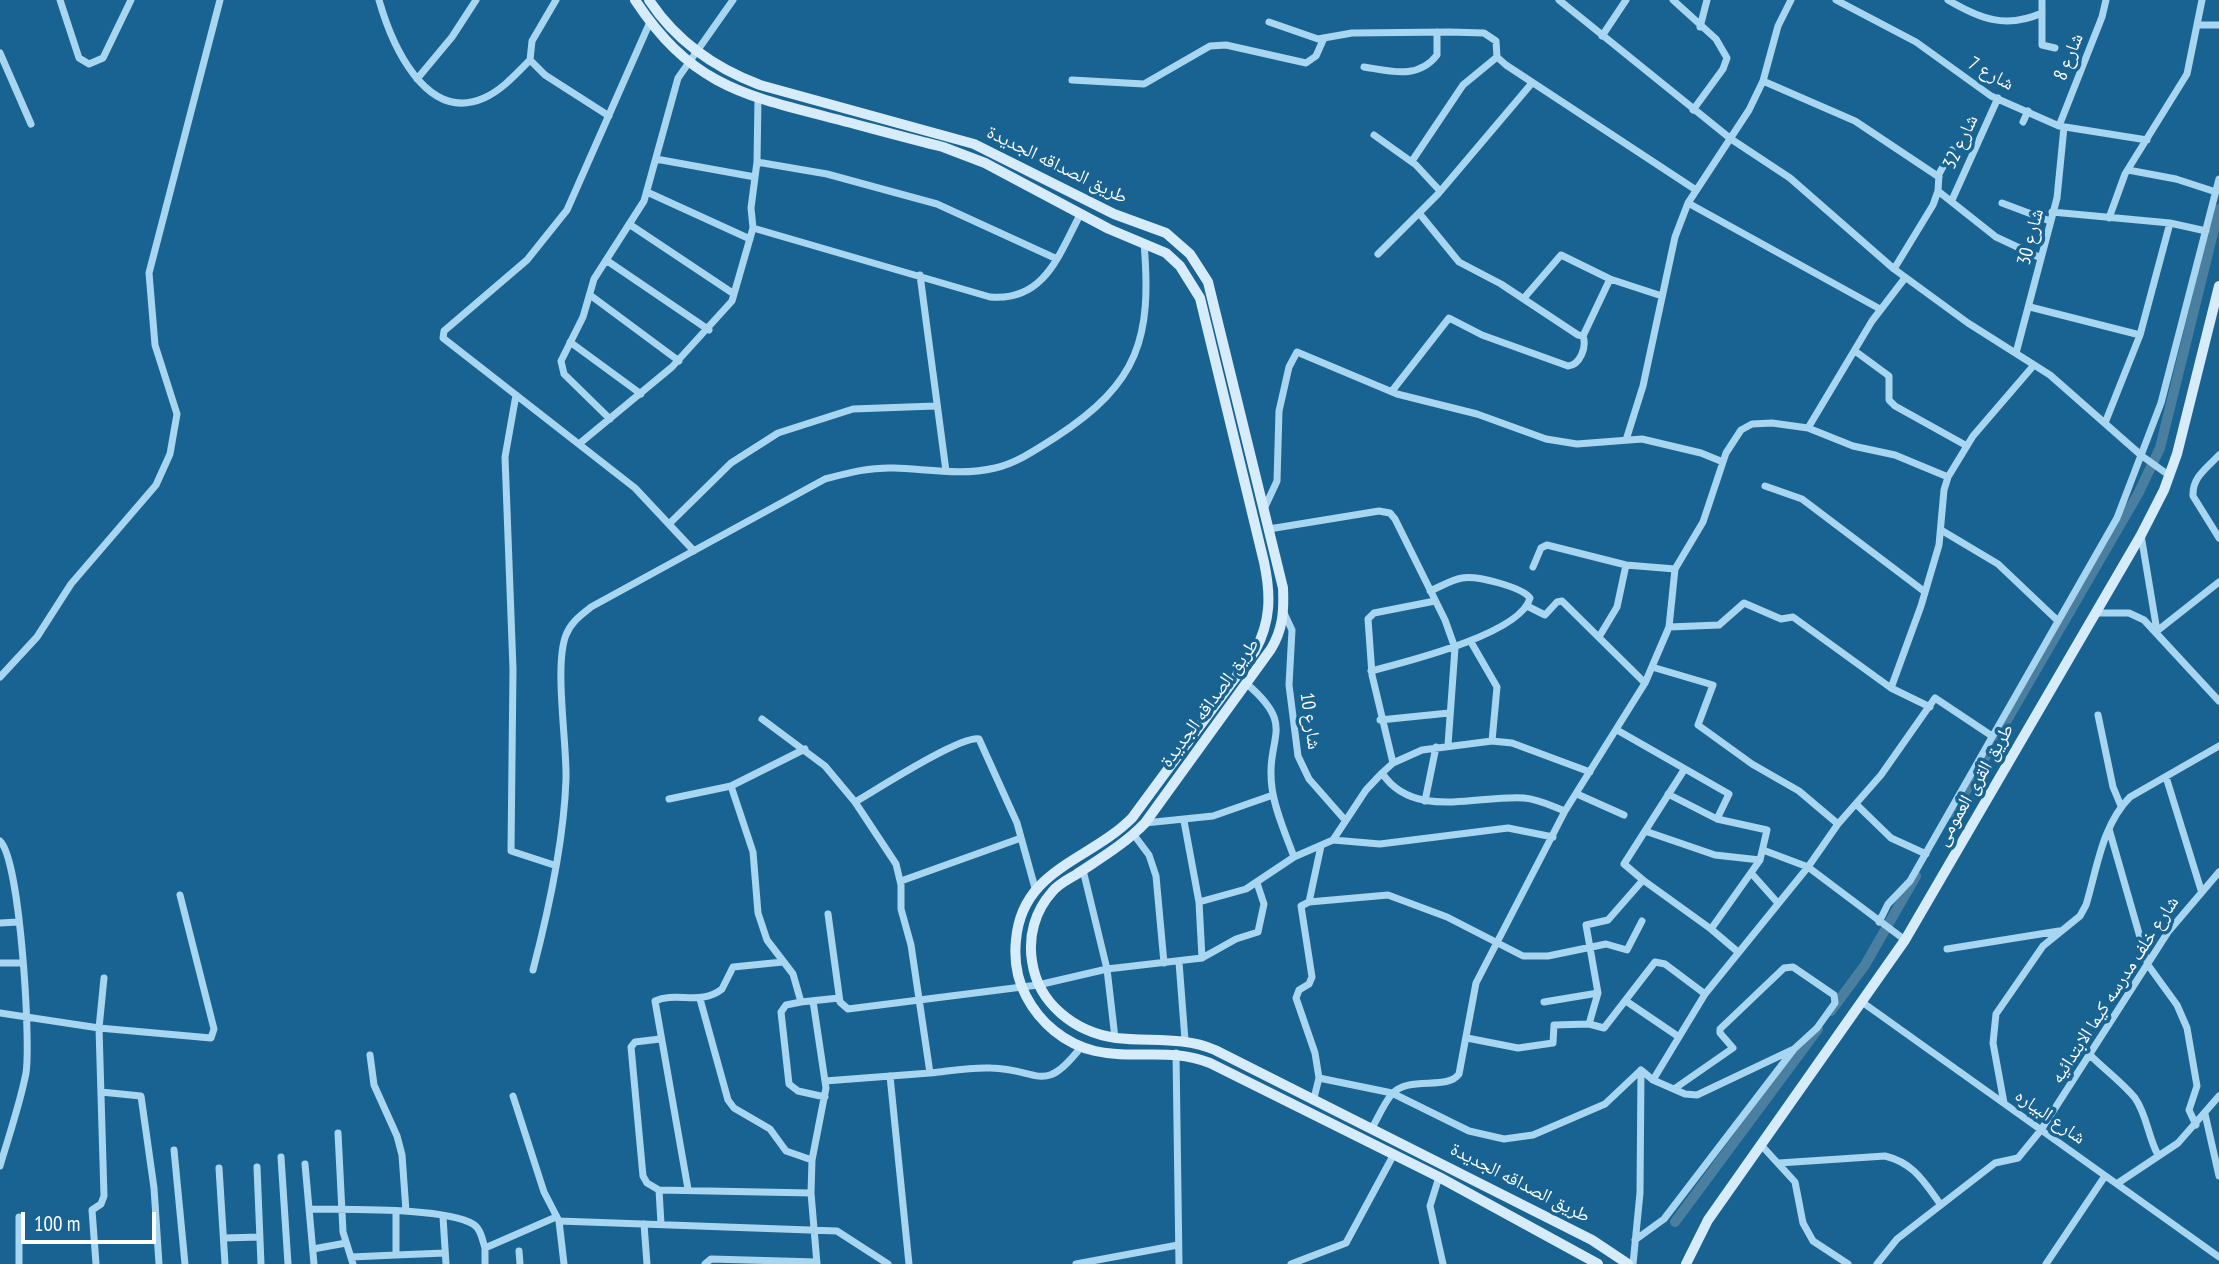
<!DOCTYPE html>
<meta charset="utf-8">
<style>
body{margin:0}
#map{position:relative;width:2219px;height:1264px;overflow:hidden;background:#196392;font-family:"PT Sans Narrow",sans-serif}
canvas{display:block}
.scale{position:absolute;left:21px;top:1212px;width:135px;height:32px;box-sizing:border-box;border:4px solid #fff;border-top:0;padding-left:9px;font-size:21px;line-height:24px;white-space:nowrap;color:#fff;-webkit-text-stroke:5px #196392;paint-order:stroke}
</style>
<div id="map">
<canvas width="2219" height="1264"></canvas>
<div class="scale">100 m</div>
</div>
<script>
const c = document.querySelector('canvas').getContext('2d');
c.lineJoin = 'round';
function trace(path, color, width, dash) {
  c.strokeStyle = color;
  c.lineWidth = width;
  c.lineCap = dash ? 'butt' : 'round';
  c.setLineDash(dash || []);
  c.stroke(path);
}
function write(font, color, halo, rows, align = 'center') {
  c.font = font + ' "PT Sans Narrow","Noto Naskh Arabic",sans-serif';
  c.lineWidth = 7;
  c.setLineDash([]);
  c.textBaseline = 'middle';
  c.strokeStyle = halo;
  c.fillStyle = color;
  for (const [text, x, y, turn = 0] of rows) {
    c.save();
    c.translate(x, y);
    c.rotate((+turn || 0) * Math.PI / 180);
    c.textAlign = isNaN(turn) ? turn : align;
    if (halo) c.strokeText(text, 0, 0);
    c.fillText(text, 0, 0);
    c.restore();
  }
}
trace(new Path2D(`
 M1952 815 2138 494 2160 448 2219 209
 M1831 1011 1865 965 1916 876
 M1675 1222 1818 1029`), '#4b7fa0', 10);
trace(new Path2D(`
 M60 0 79 58 89 64 103 58 131 0
 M379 0C391 42 425 124 484 98 502 90 516 74 530 60
 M556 0 532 41 530 60 545 75 609 116
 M1559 0 1731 139 1790 178 1894 269 1968 323 2050 375 2142 456 2170 476
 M1673 0 1716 39 1727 58 1723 69 1693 110
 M1836 0 1916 42 1991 96 2059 126 2147 140
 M1948 0C1980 19 2006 29 2042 13
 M2042 0V45L2055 48
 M650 22 567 210 527 260 444 331 443 338 635 488 694 551
 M1269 22 1318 39 1352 33 1449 32 1484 33 1496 41 1497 57 1506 65 1696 190
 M2198 25H2219
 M1700 27 1707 0
 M1602 36 1626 0
 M0 53 31 124
 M1364 67C1390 71 1418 80 1437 55V32
 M417 79 452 37 476 0
 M1072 80 1144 84 1210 46 1226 45 1306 63 1316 56 1324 38
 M1763 81 1855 121 1939 177
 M2023 122 2028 111
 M2059 126 2102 17 2106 0
 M1374 135 1416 165 1440 191
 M656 159 755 177
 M1412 161 1463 85 1497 57
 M757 162 827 174 937 204 1057 259
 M2128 170 2176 179 2216 192
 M1938 191 1996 237 2041 258
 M647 192 750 239
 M1952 200 1998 98
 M1688 203 1880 309
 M2002 203 2050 221
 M2052 212 2170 223 2206 231
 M1419 213 1459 262 1501 284 1578 335 1583 336 1610 279
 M2109 218 2125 174 2187 74 2202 0
 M629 224 734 294
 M753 228 990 297C1045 302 1059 254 1081 213
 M1378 254 1438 194 1532 83
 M606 260 709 330
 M1894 269 1933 205 1938 191 1939 174 1952 150
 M920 275 946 471
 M590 295 679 361
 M1524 298 1561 255 1610 279 1662 296
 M2030 307 2140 335
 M570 342 641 394
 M1855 351 1889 376V400L1895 406 1967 446
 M2016 353 2057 198 2064 127
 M1392 391 1449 318 1482 335 1568 366C1580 365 1587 347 1583 336
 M516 395 505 457 513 669 511 851 554 865
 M610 419 564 374 561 361 583 317 594 279 644 201 678 78 733 0
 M2105 423 2140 335 2170 223
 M1808 428 1872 321 1905 278
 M1626 440 1643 386 1675 237 1688 203 1749 110 1763 81 1778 26 1791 0
 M579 444 672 367 732 301 753 228 751 208 757 162 758 99
 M2219 455C2207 468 2192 477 2193 496L2219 538
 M1765 486 1802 499 1925 592
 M1264 509 1277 481 1279 411 1289 367 1297 352 1397 394 1477 414 1546 439 1577 444 1642 439 1701 453 1723 462
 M670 523 731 463 778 433 853 409 935 406
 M1269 529 1379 511 1390 513 1395 519 1445 620 1455 648 1448 745
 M1941 530 1998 564 2058 621
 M2141 535 2157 631
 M1533 567 1541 548 1547 545 1626 565 1675 569
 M1527 606 1545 615 1557 602 1562 601 1645 683
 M1284 613 1292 630 1289 685 1298 756 1309 779 1345 820
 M2096 613H2129L2144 620 2219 701
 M1669 627 1719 625 1744 603 1781 619 1793 617 1891 688
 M2157 631 2219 582
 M1599 637 1617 607 1626 565
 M1471 642 1497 687 1492 741
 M1652 667 1713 685 1698 725 1752 764 1799 791 1838 824
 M1371 671C1405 662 1521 634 1530 598 1522 587 1476 575 1462 578 1451 580 1440 587 1430 591
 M0 677 37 637 71 584 156 485 170 454 177 414 155 345 149 273 220 0
 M1247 684C1298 728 1265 735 1272 788 1275 811 1286 835 1294 857
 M1930 707 1891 688 1921 606 1939 545 1944 490 1948 477 1973 436 2034 365
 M2098 715 2113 787 2121 806
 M762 719 825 766 855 802 896 864 901 885V909L911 945 930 1073 825 1081
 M1380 720 1449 713
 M1617 730 1729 794 1717 819
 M1393 763 1372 675 1368 619 1374 613 1435 601
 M1382 773C1413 820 1476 795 1524 798 1538 799 1552 806 1565 811
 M2166 777 2201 890
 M731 786 753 852 758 913 767 940 793 974 801 1002 839 998
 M1577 794 1624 815
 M1668 794 1717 819 1767 830 1760 860 1711 929 1738 952
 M669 799 731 786 805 749
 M1425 801 1436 747
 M855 802C876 790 961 735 979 739L1017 823 1035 888
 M1856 804 1891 838 1926 854
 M1145 823 1213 816 1273 795
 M2109 829 2148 965 2177 1005 2187 1028 2197 1086 2189 1110 2196 1125
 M1645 831 1715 855 1760 860
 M1134 835 1149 855 1156 876 1164 963
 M1333 840 1380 844 1508 828 1553 837
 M0 841C20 859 31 1041 26 1073 20 1104 9 1135 0 1166
 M1321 846 1309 902 1301 906 1312 977 1309 984 1299 990 1296 998 1315 1053 1319 1078 1392 1093 1469 1131 1504 1139 1533 1135 1605 1104 1641 1070 1653 1080 1705 994 1808 867 1838 824 1881 775 1935 698 1992 736
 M1763 850 1808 867 1905 940
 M1083 870 1107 969 1115 1038
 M1752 874 1777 902
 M1643 880 1711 929
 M901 881 1021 838
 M1199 902 1246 889 1294 857 1333 840 1366 790 1382 773 1393 763 1422 750 1492 741 1512 743 1590 772
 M1309 902 1388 895 1447 917 1523 956H1548L1606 944 1627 950 1642 921
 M828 914 840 1002 848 1009 1038 985 1107 969 1202 958 1199 902 1184 821
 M1879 922 1888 904 1910 881 2117 518 2161 403 2219 179
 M0 923 18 922
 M1947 949 2059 931
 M1202 958 1236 939 1258 932 1264 904 1257 883
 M1179 962 1185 1040
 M0 963H22
 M533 970C549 909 564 842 566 779 567 743 554 665 566 635 571 622 581 615 591 607L825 479C848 473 870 467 894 468 926 469 962 476 995 468 1017 463 1037 449 1056 437 1139 383 1152 338 1144 243
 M700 999 728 1100 734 1108 770 1129 786 1151 812 1160
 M813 1001 826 1088 812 1160 811 1193 817 1264
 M1626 1001 1679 1037
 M801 1002 786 1005 781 1012 789 1084 798 1091 825 1097
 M1544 1002 1598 993
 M1862 1002 2219 1257
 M0 1013 99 1028 211 1038 214 1029 180 895
 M1589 1024 1598 993 1586 925 1608 920 1643 880 1624 864 1684 770
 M1467 1038 1518 1048 1553 1043 1554 1025 1589 1024 1604 1028 1655 962 1665 964 1705 994
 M1176 1053 1179 1264
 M370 1055 374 1085 397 1136 402 1155 406 1211
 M2090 1055C2104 1069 2123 1083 2135 1098 2147 1115 2148 1137 2158 1155
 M930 1073C950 1071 971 1067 991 1068 1040 1069 1043 1096 1081 1047
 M890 1076 909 1264
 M1653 1080 1685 1094 1697 1095 1792 1050
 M101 1092 141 1096 154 1188 159 1264
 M513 1096 544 1192 559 1221 564 1264
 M1314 1098 1319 1078
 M2004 1103 1993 1043 1996 1014 2043 946 2080 916 2086 905C2097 869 2102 825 2130 797L2219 746
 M2205 1114 2219 1176
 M1372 1128C1378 1118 1384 1103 1392 1094 1409 1075 1447 1091 1459 1074L1476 983 1565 811 1645 683 1669 627 1675 569 1703 522 1726 453 1741 430 1752 424 1772 423 1808 428 1853 446 1895 455 1948 477
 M338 1133 343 1232 353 1264
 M1762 1146 1795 1182 1803 1223 1813 1241 1848 1264
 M174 1150 185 1264
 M281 1157 288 1264
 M1779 1163 1885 1156C1914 1163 1924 1182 1941 1205
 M305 1164 314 1264
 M257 1167 261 1264
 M219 1168 225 1264
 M1439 1177 1430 1206 1443 1264
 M2118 1183 2178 1143 2219 1096
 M688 1189 655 1001C676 991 701 1006 722 989L733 967 783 962
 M659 1190 647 1183 643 1176 631 1047 635 1042 660 1039
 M309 1209C345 1210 444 1207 473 1224 481 1229 482 1239 485 1248
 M396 1211V1255L445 1253
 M443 1217 446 1264
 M559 1221 837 1231 888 1264
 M644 1224 647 1264
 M661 1224 659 1190 811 1193
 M224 1238 260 1237
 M1635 1240 1664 1219 1794 1049 1817 1028 1835 1003 1834 995 1793 967 1784 968 1720 1029V1033L1733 1048 1674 1089
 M313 1249 346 1243
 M519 1251 520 1264
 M351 1257 396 1255
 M19 1264V1217
 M96 1264 92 1210 101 1204 104 1196 99 1028 104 978
 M485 1264V1248L556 1217
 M705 1264 711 1259 817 1262
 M1076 1264 1178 1245
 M1291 1264 1346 1243 1394 1154
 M1633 1264 1640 1193 1641 1070
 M1877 1264 1897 1239 1995 1163 2018 1158 2041 1130 2168 932 2219 872
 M2046 1264 2105 1176`), '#a8d5f0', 7);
trace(new Path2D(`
 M635 0C688 80 736 94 824 116 863 126 903 137 943 147L985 163 1109 229 1166 253 1180 266 1200 298 1264 562C1271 595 1271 621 1255 651L1132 818C1089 861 1022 869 1016 940 1014 959 1017 979 1026 996 1040 1023 1065 1044 1095 1051 1134 1060 1170 1047 1210 1063L1439 1177 1598 1264
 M649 0C676 41 715 68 760 85L974 144 1114 214 1166 233 1190 254 1208 282 1283 588C1284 611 1283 629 1271 649L1145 823C1126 843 1101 858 1077 874 1069 879 1058 884 1052 892 1035 911 1028 936 1032 961 1038 1004 1075 1032 1116 1038 1150 1042 1182 1036 1215 1050L1592 1240 1628 1264
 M1686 1264 1708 1220 1905 940 2141 535 2164 490 2177 454 2219 286`), '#d6ecfb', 10);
write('19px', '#fff', '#196392', [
 ["شارع 8",2069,57,-68],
 ["شارع 7",1991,74,29],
 ["شارع 32",1961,142,-65],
 ["طريق الصداقه الجديدة",1057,165,26],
 ["شارع 30",2031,237,-76],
 ["طريق الصداقه الجديدة",1210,703,-54],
 ["شارع 10",1310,721,82],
 ["طريق القرى العمومى",1975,785,-60],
 ["شارع خلف مدرسه كيما الابتدائيه",2115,990,-57],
 ["شارع البياره",2050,1117,35],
 ["طريق الصداقه الجديدة",1520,1183,27]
]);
</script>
